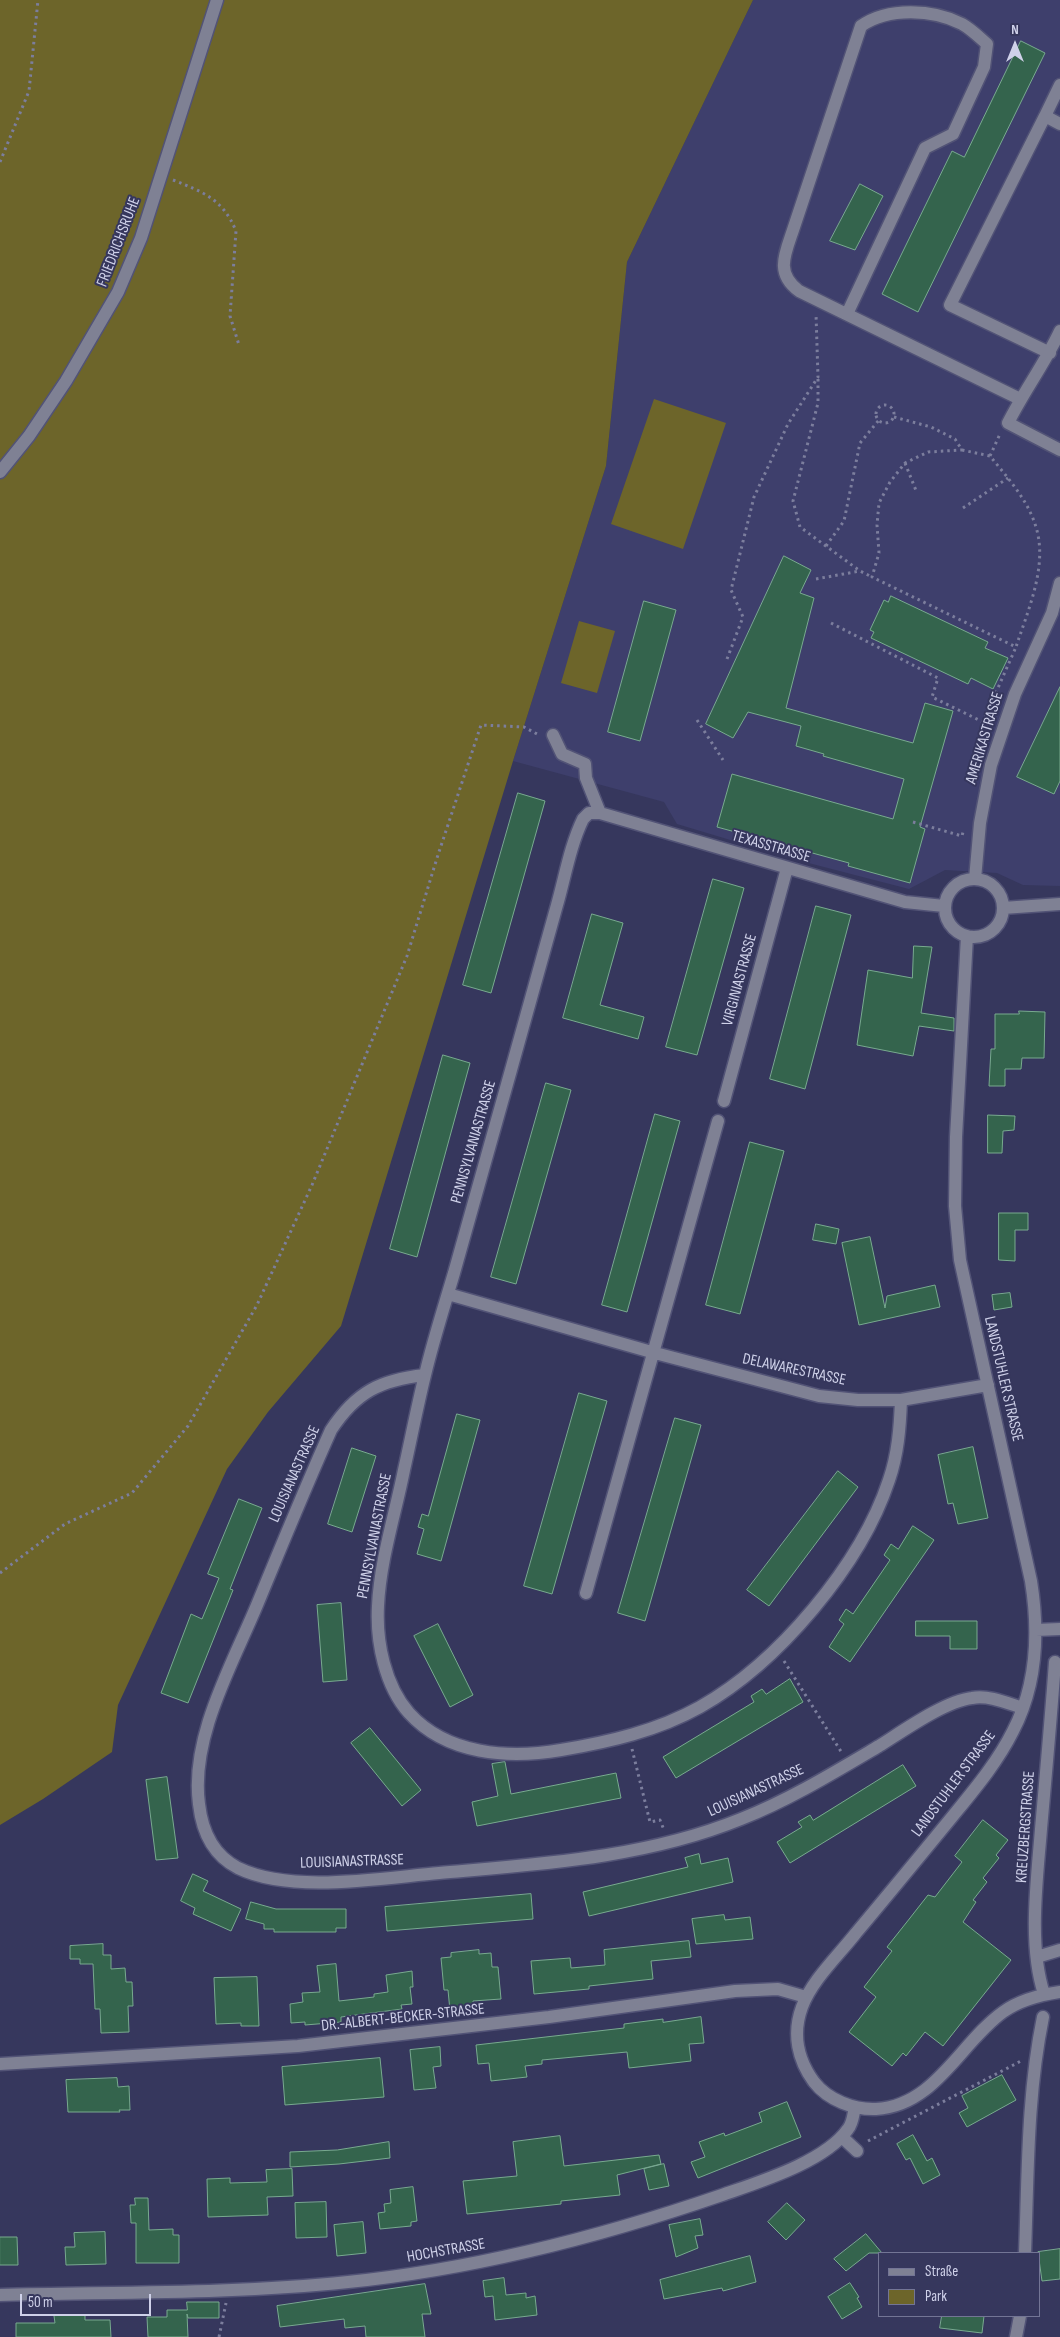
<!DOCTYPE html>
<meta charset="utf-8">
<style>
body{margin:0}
#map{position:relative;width:1060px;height:2337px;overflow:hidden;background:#36375d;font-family:"Sofia Sans Condensed",sans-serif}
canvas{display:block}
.legend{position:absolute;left:878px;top:2252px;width:162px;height:65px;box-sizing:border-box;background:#36375d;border:1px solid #737595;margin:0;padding:6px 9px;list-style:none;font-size:15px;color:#cfd1e9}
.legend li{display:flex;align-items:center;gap:10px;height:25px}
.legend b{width:25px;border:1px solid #737595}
.north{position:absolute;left:990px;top:20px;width:50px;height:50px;-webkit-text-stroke:4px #36375d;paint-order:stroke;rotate:0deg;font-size:14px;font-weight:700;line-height:20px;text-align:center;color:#cfd1e9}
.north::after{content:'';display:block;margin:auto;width:18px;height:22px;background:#cfd1e9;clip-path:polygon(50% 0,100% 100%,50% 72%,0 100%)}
.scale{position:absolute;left:20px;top:2294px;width:131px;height:22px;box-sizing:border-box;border:2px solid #cfd1e9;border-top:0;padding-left:6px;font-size:15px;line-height:18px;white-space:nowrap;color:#cfd1e9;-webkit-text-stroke:4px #36375d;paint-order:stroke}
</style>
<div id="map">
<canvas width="1060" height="2337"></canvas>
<ul class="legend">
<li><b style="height:6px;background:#7f8194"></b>Straße</li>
<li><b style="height:14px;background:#6d652a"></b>Park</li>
</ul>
<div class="north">N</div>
<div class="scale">50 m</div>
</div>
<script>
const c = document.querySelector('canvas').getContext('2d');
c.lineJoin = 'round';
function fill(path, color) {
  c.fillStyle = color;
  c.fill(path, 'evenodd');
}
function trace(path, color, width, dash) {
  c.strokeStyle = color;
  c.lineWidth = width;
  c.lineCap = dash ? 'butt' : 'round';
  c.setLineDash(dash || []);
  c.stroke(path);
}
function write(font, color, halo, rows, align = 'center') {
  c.font = font + ' "Sofia Sans Condensed",sans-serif';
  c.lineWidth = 4;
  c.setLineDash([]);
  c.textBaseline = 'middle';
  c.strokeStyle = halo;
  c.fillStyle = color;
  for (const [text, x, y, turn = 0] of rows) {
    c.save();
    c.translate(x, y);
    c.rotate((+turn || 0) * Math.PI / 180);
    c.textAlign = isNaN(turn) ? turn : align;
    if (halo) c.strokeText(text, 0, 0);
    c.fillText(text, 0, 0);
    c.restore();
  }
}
fill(new Path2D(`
 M753 0H1060V886L1023 885 997 873 945 870 909 889 797 860 677 824 664 802 513 761 606 466 627 262Z`), '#3e3f6c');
fill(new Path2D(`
 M0 0H753L627 262 606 466 513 761 341 1326 268 1412 227 1469 118 1705 112 1752 43 1799 0 1825Z
 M654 399 726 423 683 549 611 524Z
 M579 621 615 631 597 693 561 683Z`), '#6d652a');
const building = new Path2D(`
 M1021 41 1045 53 918 312 882 294 952 151 964 157Z
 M860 184 883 196 855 250 830 241Z
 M784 556 811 570 800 593 814 598 786 708 913 743 925 703 953 711 920 827 925 829 910 883 848 866 849 863 717 827 732 774 893 819 904 779 823 756 824 754 796 746 801 726 748 712 733 738 706 724Z
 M891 596 988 642 985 648 1008 658 993 689 971 678 968 684 871 638 874 632 870 630 884 600 888 602Z
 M644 601 676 610 640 741 608 732Z
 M1060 687V781L1054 794 1017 777Z
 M518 793 545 801 491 993 463 985Z
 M713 879 744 888 697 1055 666 1047Z
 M816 906 851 915 805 1089 770 1079Z
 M592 914 623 923 600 1005 644 1017 638 1039 563 1018Z
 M914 946 932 947 921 1013 954 1018V1031L919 1026 913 1056 857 1045 868 970 912 978Z
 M1019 1011 1045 1012 1044 1058H1022L1021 1069H1005V1086H989L991 1049H995V1014H1019Z
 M443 1055 470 1063 417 1257 390 1249Z
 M546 1083 571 1090 516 1284 491 1277Z
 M655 1114 680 1121 627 1312 602 1305Z
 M988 1115 1015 1116 1014 1130 1003 1131 1002 1153H988Z
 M750 1142 784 1151 740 1314 706 1305Z
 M999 1213H1028V1230H1015V1261L999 1260Z
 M816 1224 839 1229 836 1244 813 1240Z
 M870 1237 885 1308 887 1296 935 1285 940 1307 859 1325 842 1243Z
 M1010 1293 1012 1307 994 1310 992 1295Z
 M579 1393 607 1401 552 1594 524 1586Z
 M457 1414 480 1420 441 1561 417 1554 424 1529 418 1527 422 1514 428 1516Z
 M675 1418 701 1425 645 1621 618 1613Z
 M973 1447 988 1518 958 1524 953 1503 948 1504 938 1455Z
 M352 1448 376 1456 352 1532 328 1524Z
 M838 1471 858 1487 769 1606 747 1590Z
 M239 1499 262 1508 230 1589 233 1590 188 1703 161 1693 191 1614 202 1619 219 1578 208 1574Z
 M913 1526 934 1540 850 1662 829 1647 844 1624 839 1620 846 1609 853 1614 890 1560 884 1555 891 1544 898 1549Z
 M341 1603 347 1680 323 1682 317 1605Z
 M916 1621H977V1649H950V1636H916Z
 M438 1624 473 1695 450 1707 414 1636Z
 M790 1679 803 1702 676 1778 663 1757 754 1702 751 1696 762 1689 766 1694Z
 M370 1728 421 1790 402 1806 351 1743Z
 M505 1762 511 1794 616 1773 621 1798 477 1826 472 1802 498 1796 492 1764Z
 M903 1765 916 1786 790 1863 777 1842 802 1827 798 1822 810 1815 813 1820Z
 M167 1777 178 1858 156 1860 146 1780Z
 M983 1820 1008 1840 996 1855 999 1858 983 1878 987 1882 973 1900 976 1902 963 1922 1011 1960 943 2046 925 2032 906 2056 903 2053 892 2066 849 2032 876 1997 864 1987 892 1951 887 1947 910 1918 928 1895 935 1897 962 1862 955 1856Z
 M699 1854 701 1864 728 1858 733 1882 589 1916 583 1892 688 1867 685 1858Z
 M193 1874 208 1881 203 1891 241 1909 231 1931 193 1914 195 1908 181 1901Z
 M531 1894 533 1919 387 1931 385 1907Z
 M251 1902 276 1909H346V1928H336V1932H274V1929H264V1924L246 1919Z
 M724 1915 725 1920 750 1917 753 1939 696 1944 692 1919Z
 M689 1941 691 1957 651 1961 653 1979 589 1986V1989L534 1994 531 1961 570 1958 571 1968 605 1965 604 1950Z
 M103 1944V1955H111V1969L125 1968 126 1982H132L133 2006H128L129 2032 101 2033 100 2009H95L93 1964H80V1959H70V1946Z
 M479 1950V1954L491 1953 492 1967H498L501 1999 473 2001 474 2009 450 2011 448 1990H444L441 1958 451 1957V1953Z
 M336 1964 339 2001 374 1997V1994L388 1992 386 1975 412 1971 413 1987H410L412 2004 401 2005 402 2009 341 2017V2022L305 2025V2022L291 2023 290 2004 303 2002 302 1993 320 1992 317 1966Z
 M257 1977 259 2026H241V2023L216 2024 214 1978Z
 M701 2017 704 2043 689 2044 691 2061 629 2068 627 2052 542 2060V2064L525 2066 527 2077 491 2081 489 2063 478 2064 476 2045 624 2028V2024L663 2019V2022Z
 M440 2047 441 2066 433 2067 436 2088 414 2090 410 2050Z
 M380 2058 384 2097 285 2105 282 2067Z
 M1002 2075 1016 2100 967 2127 959 2113 968 2108 962 2096Z
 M117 2078 118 2087 129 2086 130 2110H119L120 2112H68L66 2080Z
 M787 2102 801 2137 698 2178 691 2162 705 2157 699 2142 724 2133 725 2136 762 2122 759 2113Z
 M913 2135 927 2161 932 2158 940 2175 923 2184 910 2158 906 2160 897 2144Z
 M560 2136 564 2166 659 2155 661 2164 617 2175 620 2195 561 2201V2204L467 2214 463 2181 517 2176 513 2142Z
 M389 2142 390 2158 339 2164 290 2167V2152L337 2150Z
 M664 2164 669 2186 649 2190 644 2169Z
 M292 2169 293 2196 267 2197 268 2215 208 2217 207 2179 230 2178V2183L267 2182 266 2170Z
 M413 2187 417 2221 411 2222V2226L380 2229 378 2213 385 2212 384 2204 391 2203 390 2190Z
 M135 2198H148L149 2230 173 2229V2235H179V2263H136V2223H131L130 2205H135Z
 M326 2202 327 2237 296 2238 295 2203Z
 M787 2203 805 2220 786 2240 768 2222Z
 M700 2219 703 2235 695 2236 698 2248 676 2257 669 2225Z
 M363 2222 366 2253 337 2256 334 2225Z
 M105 2232 106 2264 66 2265 65 2247H75L74 2233Z
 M866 2234 882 2253H869L846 2271 834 2259Z
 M0 2237H17L18 2265H0Z
 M1060 2249V2279L1042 2281 1038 2252Z
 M750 2256 756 2282 723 2291 722 2288 664 2299 660 2280Z
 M504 2278 506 2295 526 2293V2298L535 2296 537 2315 495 2320 493 2296 485 2297 483 2281Z
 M850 2283 859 2297 857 2298 862 2307 842 2319 828 2297Z
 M425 2284 431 2314H422L425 2337H366L365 2326 345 2328 344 2319 280 2327 277 2306Z
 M187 2302H219V2318H188L187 2314 188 2337H148L147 2317H167V2310H187Z
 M85 2315V2320H110L111 2337H16V2323H55L54 2316Z
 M942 2316H984L982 2333 940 2328Z`);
fill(building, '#34644d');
trace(building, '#78aa8f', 1);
const minor = new Path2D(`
 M1045 116 1060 85
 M847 314 925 148 953 134 984 67 987 44C979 37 971 29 962 24 933 9 888 7 861 26L792 233C784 256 776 274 799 291L1020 399
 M1060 331C1045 363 1024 391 1008 423L1060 450
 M1050 353 950 305 1045 116 1060 124
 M0 472 29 436 66 381 118 292 141 238 217 0
 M553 735 562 754 585 764 586 778 600 813
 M975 879 980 823 991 765 1015 694 1052 613 1060 583
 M945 908a29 29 0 1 1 58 0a29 29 0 1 1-58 0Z
 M1003 908 1060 904
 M967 936 956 1137 955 1206 960 1260 1031 1581C1039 1631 1037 1685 1013 1731 997 1763 974 1790 952 1817 920 1856 888 1895 856 1933 838 1956 812 1980 802 2007 792 2034 798 2060 814 2082 828 2100 854 2110 876 2109 935 2106 960 2043 1003 2012 1020 2000 1039 1995 1060 1992
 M724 1101 787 868
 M448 1294 655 1353 819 1396 858 1400H901L988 1385
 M425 1375C380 1380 356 1392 331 1430 305 1488 281 1547 257 1605 232 1665 190 1738 199 1804 202 1831 213 1855 238 1868 292 1894 381 1878 439 1873 541 1864 645 1858 741 1819 789 1800 835 1772 879 1746 903 1731 945 1701 972 1698 989 1695 1007 1703 1023 1708
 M901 1400C900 1427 898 1454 889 1480 861 1565 778 1663 700 1707 657 1731 609 1742 561 1750 509 1759 447 1755 409 1713 385 1686 376 1642 378 1606 380 1561 395 1515 404 1470 411 1439 417 1407 425 1375 433 1341 444 1307 454 1273 473 1205 492 1137 511 1070 526 1015 542 960 557 905 565 877 570 846 583 819L589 813H600L905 902 944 906
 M586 1593 718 1121
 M1036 1630 1060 1629
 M1037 1957 1060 1950
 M1044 1994C1028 1945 1037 1880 1041 1829 1046 1773 1051 1718 1055 1662
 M0 2064 298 2046 549 2017 735 1991 778 1989 806 1997
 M842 2137 857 2151
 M1025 2253C1028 2174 1027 2095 1043 2017
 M0 2295C116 2292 233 2294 348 2282 476 2269 600 2237 722 2195 759 2182 825 2162 848 2129 853 2123 853 2115 855 2107
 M1016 2337 1020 2316`);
trace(minor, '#525376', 15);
trace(new Path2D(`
 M0 162 29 91 38 0
 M173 180C203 192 223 199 236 231L230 316 239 345
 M818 379V403L793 501 800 527 860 571 872 577
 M876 414a9 9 0 1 1 18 0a9 9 0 1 1-18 0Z
 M894 417 931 427 955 439 962 450
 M962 450 990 456C1007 477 1028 500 1036 527 1048 566 1028 610 1016 647L872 577 879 553 877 525 879 503 890 482 905 463 928 452Z
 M990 456 1000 434
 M905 463 917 493
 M963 508 1008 478
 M826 546 844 521 860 443 879 420
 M816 579 860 571
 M831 623 938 678 932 697 983 722
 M727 659 743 617 731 590 754 497 788 424 818 377 816 314
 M697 720 723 760
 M988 726V724L983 722 1016 647
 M913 822 962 836 963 832
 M0 1573 65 1524 132 1493 188 1426 257 1305 312 1185 407 956 437 858 481 725 524 727 539 735
 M784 1661 842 1753
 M632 1749 650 1822 660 1820 664 1830
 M868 2141 1021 2061
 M219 2337 226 2303`), '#7c7e9d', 3, [2.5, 4]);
trace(minor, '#7f8194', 12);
write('16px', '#cfd1e9', '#36375d', [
 ["FRIEDRICHSRUHE",119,242,-69],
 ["AMERIKASTRASSE",985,738,-73],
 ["TEXASSTRASSE",771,847,16],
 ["VIRGINIASTRASSE",740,980,-75],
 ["PENNSYLVANIASTRASSE",474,1142,-74],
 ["DELAWARESTRASSE",794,1370,12],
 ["LANDSTUHLER STRASSE",1003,1379,77],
 ["LOUISIANASTRASSE",295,1474,-66],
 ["PENNSYLVANIASTRASSE",375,1536,-79],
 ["LANDSTUHLER STRASSE",954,1784,-53],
 ["LOUISIANASTRASSE",756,1791,-25],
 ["KREUZBERGSTRASSE",1026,1827,-86],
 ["LOUISIANASTRASSE",352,1862,-2],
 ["DR.-ALBERT-BECKER-STRASSE",403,2018,-6],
 ["HOCHSTRASSE",446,2251,-10]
]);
</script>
